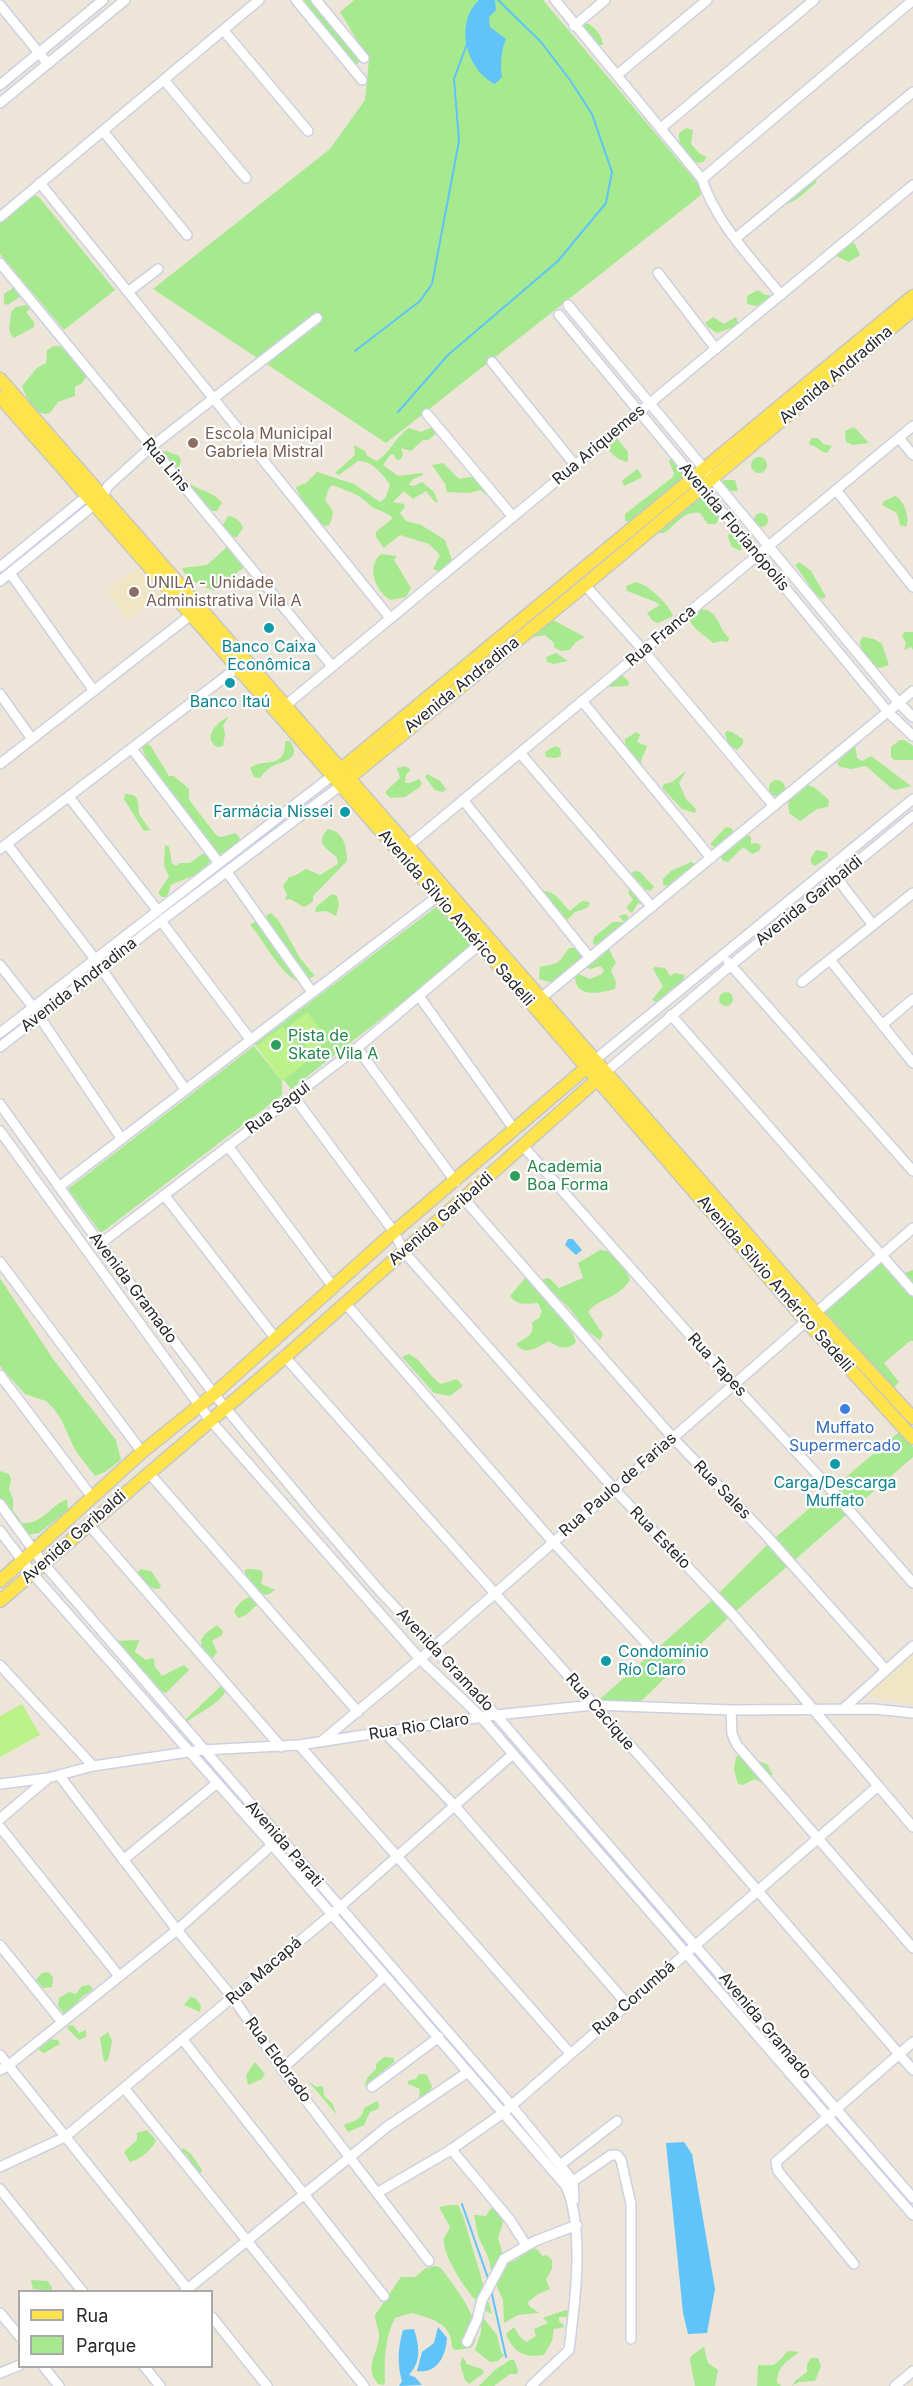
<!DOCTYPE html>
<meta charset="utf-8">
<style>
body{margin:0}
#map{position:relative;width:913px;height:2386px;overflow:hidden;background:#ece5d8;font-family:Inter,sans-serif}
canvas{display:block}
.legend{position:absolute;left:18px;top:2290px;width:195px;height:78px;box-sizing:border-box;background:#fff;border:2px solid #a9a9a9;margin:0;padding:8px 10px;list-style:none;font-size:18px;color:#282828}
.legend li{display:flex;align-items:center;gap:12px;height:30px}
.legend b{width:30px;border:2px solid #a9a9a9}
</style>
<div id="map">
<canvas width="913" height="2386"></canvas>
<ul class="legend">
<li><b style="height:8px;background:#fee34c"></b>Rua</li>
<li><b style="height:16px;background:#a6e98f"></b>Parque</li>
</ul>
</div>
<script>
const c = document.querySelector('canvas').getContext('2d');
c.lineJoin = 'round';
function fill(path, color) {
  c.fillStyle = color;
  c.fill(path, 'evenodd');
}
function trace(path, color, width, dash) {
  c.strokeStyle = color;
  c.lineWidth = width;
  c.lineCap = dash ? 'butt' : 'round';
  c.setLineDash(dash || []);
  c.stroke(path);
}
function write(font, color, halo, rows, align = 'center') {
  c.font = font + ' Inter,sans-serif';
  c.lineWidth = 4.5;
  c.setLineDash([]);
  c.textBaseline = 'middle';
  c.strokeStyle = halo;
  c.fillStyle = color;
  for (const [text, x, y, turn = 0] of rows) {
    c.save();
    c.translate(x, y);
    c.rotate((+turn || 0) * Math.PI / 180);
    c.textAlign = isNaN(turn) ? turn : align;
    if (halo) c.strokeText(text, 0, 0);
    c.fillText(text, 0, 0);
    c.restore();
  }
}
fill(new Path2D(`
 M138 568 162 594 127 620 106 590Z
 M913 1655V1705L866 1695Z`), '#f0e6c5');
fill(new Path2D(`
 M300 0H313L360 58 358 64 354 65Z
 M354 0H543L699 185 701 195 386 443 153 289 330 149 365 100 369 60 340 12Z
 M585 23C593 24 603 37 603 45H597L582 27Z
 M686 128 693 130 691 144 700 154 707 157 703 162 695 163C685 155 678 146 679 133Z
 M817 176 816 183 797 199 783 206 784 203Z
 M38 196 115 290 64 330 0 254V221L30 197Z
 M850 242 855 244 860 255 849 262 834 255Z
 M13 288 18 290 20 297 7 305 4 303V294Z
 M758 290 765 295H771V299L757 306 747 304V296Z
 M27 305 30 309 26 312 34 322V327L14 338C6 331 11 321 11 312L16 307Z
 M713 317 724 324 736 317 739 325 717 333 708 327 705 323Z
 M54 346C71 345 79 362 88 374L82 383 75 387V396L58 402 50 413C36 418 26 398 22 386L37 368 46 363 47 350Z
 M433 427 438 432 428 440H423L411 451 401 448 403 454 401 459 397 460 393 454 390 455 383 465 398 476 422 473 423 475 413 479 409 485 414 486 422 482 434 492 438 502H435L426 491 413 499 404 491 393 502 404 504 405 507 400 513 406 521 421 525 445 540 453 563 442 572 433 569 440 555 429 544 400 535 384 548 376 537V532L393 518C386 511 378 511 371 506 355 491 350 493 333 485L329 488 325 501C334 509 335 515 329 525L324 526C316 522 298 496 296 487L306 483 317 472 354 484 380 502 386 497 390 484C382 474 372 460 358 461L339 475 335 473 355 455 354 445 365 451 367 456 377 461C391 452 395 437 409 428L421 432Z
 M854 427 869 443 853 445 846 442 845 431Z
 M616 437 628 452V462C620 461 610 455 608 446L615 442Z
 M812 438H818L823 444 832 446 827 453C820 452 817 446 810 445L809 442Z
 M166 451 179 456 181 461 178 470C192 494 210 487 222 503L217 511H212L199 502 162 456 161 452Z
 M751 465a8 8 0 1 1 16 0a8 8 0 1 1-16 0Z
 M672 458 685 471 687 479 635 522 625 521V514L673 477 674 473 669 461Z
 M443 463 459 479 476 476 498 503 480 490 469 493 447 492 445 484 432 465Z
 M637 469 642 475 641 478 624 486 622 481Z
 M724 480H735L738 491H731L723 486 722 481Z
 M700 495 721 514 716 524H708L700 513C685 509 675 526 664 533H657L655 531Z
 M895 496C905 501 910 518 906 527L900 525 897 513 882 505 884 501Z
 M754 520a7 7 0 1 1 14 0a7 7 0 1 1-14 0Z
 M228 516C235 517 241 521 243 528L237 537H232L224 530 223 525Z
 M731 532 736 534 745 545 740 551 731 546 728 536Z
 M227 547 233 550 243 568 214 591C202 585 187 581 182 568L207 565Z
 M381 554 397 556 394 560 411 588 406 597 391 600C375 592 366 566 381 554Z
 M799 562 811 571 826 597 821 599 817 596 795 565Z
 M636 582C647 584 670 605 673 616L658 623 653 621 647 613 660 605 656 602 627 591 626 586Z
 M699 609C719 609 717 627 729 638L728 642 722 641 713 643C705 635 692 629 689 618Z
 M551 619 585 637 576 642 569 650 561 651 554 647V643L545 635 533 637 532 635Z
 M905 632H913V650L911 647 904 650 906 643 902 636Z
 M863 637 874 639 882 644 889 665 880 668C870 664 860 652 860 641Z
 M556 653 568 661 554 664 547 662 546 657Z
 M620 673 629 682 628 686 607 687Z
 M229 717 223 725 225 734 223 746 217 747C202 738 217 721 229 717Z
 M727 731 732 732 743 739V744L737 750 728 744 725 733Z
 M637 732 640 735 637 742 647 746 641 761 642 767 625 749V739Z
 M900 740H905L913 746V760H895L891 757V747Z
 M285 741H290C303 760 282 761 271 767 266 770 263 774 260 778L254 777 250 768C264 757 286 771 285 741Z
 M855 743 857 758 862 761 871 756 911 786 896 790 891 788 866 766 851 769 840 767 837 763Z
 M146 744 150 745 169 776H174L189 789V799L192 804 217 836 222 837 236 833 240 839 237 845 223 855 218 853 148 763 142 748Z
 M555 746 560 748 561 756 556 758 546 757 545 752Z
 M405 766 410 769V771L406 775 405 783H410L419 779 422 783 420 787 405 797 390 798 385 792 400 778 397 768Z
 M686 771 679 783 686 799 696 809 695 813 682 809 662 788 664 784 672 782Z
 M427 774 440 781 446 789 443 792 435 790 425 777Z
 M769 788a8 8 0 1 1 16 0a8 8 0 1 1-16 0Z
 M807 785 814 787 829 800 828 807 817 809 800 821 789 813 788 800Z
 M125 794C141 794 138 804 139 814L150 830 144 831 124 799Z
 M726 827 731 828 735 833 717 848 711 845V843Z
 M328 829C344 832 347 847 347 861L313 896V902L304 907 290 899 285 900 287 895 283 886 289 877 294 876 306 869 320 875 338 864 337 858C328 848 314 844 328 829Z
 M747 834 751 837V844L757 843 761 846 759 851 752 854 744 848H742L728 862 723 861 719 854Z
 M165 845 169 847 172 863 176 866 180 863H190L202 854H208L211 858C206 877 185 877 171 885L167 897H162L158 893 169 876 164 866Z
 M816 850 827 852 828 857 815 866 811 863V858Z
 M691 862 695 864 690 873 668 886 663 885V879L671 871Z
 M635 871 640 872 654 887 650 891 645 889 631 873Z
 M631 888 644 904 638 903 632 913 626 908 633 900 628 892Z
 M544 891C557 892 561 903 570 911L582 901 589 902 590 904 587 908 575 912 566 921 542 893Z
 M332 894 337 896 339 905 336 916 326 911 315 912 316 907Z
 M436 907 469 939 470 947 440 973 291 1089 255 1044Z
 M271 913 279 921 300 958 315 976 310 978 305 976 265 920 267 915Z
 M625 914 628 916 629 921 598 944 593 945 594 937 613 922H624L619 916Z
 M254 922 259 923 305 984C281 979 266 942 250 925Z
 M569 948H576L584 957 554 983 539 979 540 967C560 963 557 965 569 948Z
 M609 949 616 963 611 970 616 982 615 989C602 992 576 1000 575 977L579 974 590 979 602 974 604 970 600 966 590 969 585 967Z
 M655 967 665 968 670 976 675 973 685 975 682 982 669 991 659 1003 652 1000 663 986 653 969Z
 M719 999a7 7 0 1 1 14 0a7 7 0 1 1-14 0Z
 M254 1046 282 1081V1095L101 1233 68 1189Z
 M600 1250C616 1251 625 1265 630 1280 617 1300 598 1298 588 1312L603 1334 600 1340 586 1330 571 1310 541 1280 549 1278 559 1288 583 1278 578 1263Z
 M882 1263 902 1274 913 1270V1341H910L884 1363 899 1382 893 1389 824 1311Z
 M0 1278 53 1359 116 1440 121 1460 105 1472 95 1476 75 1450 61 1419 54 1409 46 1401 25 1394 0 1366Z
 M525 1278 534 1283 573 1334 576 1342C567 1351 559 1348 549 1341 537 1347 526 1357 516 1344 526 1337 535 1336 532 1322L539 1318 542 1311 538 1303C526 1304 518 1306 510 1296Z
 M409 1354C424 1361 428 1376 441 1384L457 1379 463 1386 450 1396 434 1393 402 1357Z
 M900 1431 913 1447V1457L729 1617 640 1702 599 1700 713 1599 770 1542Z
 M0 1471 9 1474 11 1479 9 1489 13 1500V1510L22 1523C43 1525 53 1502 67 1500L68 1510 39 1533 24 1535 0 1499Z
 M140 1569 151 1571 161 1586 159 1589C149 1589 139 1581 138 1572Z
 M249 1569 260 1570 263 1573 261 1584 275 1590 269 1594 265 1595 258 1590 245 1574V1570Z
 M251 1596 258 1604 246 1615 238 1618 234 1612C237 1604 244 1599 251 1596Z
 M217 1625 223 1631 222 1635 212 1641 217 1652 213 1658 202 1648 201 1640 205 1634Z
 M139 1640 135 1652 146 1660 151 1658 154 1659 155 1667 162 1676 184 1665 189 1670 168 1691 165 1693 160 1691 148 1675 140 1673 115 1641Z
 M221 1686 227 1688C223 1702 200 1712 188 1721H184Z
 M739 1755 767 1764 773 1775H767L769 1787 755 1779 742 1785 738 1784 734 1770 736 1757Z
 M48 1972 53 1977 52 1987 43 1988 36 1980 42 1973Z
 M89 1985 93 1988C89 1994 86 1993 82 1997 75 2003 74 2010 64 2014L58 2006 59 1998 69 1992 76 1994 82 1986Z
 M190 1997 195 1998 201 2005 200 2012 184 2005Z
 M73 2025 79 2033 86 2030V2037L79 2040 67 2028 68 2026Z
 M108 2032 112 2041 108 2060 104 2062 100 2038Z
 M47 2039 58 2040 60 2044 44 2053 39 2050V2045Z
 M384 2057 394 2058V2062L364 2087 368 2077 376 2069V2064Z
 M255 2062 265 2074 262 2079 248 2085 246 2075Z
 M422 2074 427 2075 432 2087 428 2094 422 2099 419 2097 420 2089 408 2084V2081L416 2079 418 2075Z
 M308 2081 316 2087 323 2086 324 2096 332 2103 337 2115Z
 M377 2101 379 2104 378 2109 370 2112 364 2125 348 2132 344 2126 345 2124C354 2122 363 2118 364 2108Z
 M147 2130 156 2140C153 2149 139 2160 130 2162L124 2152 137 2140V2133Z
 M183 2148 191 2154 202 2170 201 2173 196 2174 187 2155 181 2152Z
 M450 2205H458L463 2216 492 2314C476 2308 442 2257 444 2240 444 2236 449 2231 450 2227L439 2207Z
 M493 2206 504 2219 498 2238 502 2252 506 2259 515 2261 530 2247 538 2250 542 2256 546 2255 552 2260V2269L546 2280 550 2289 538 2294 528 2302 529 2306 539 2313 518 2315 504 2323 503 2300 494 2280 488 2257 478 2236 474 2215 486 2216Z
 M436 2266 441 2268C453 2285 490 2328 471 2348L455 2350 452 2347C451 2322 432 2319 412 2313L395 2318C385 2337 384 2361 385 2382L383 2385 378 2384C364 2367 377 2355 379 2338 380 2331 375 2323 375 2315L401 2277H415L426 2268Z
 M31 2280 48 2281 52 2288 51 2291 33 2289Z
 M566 2310 570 2313 569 2317H559V2321L565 2327 554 2329 552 2341 544 2355C524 2358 514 2353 506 2334L514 2327 520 2337 526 2342 536 2336 534 2329 548 2323 543 2318Z
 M481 2315 497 2335 501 2352 504 2355 498 2361 490 2362 475 2350 481 2332Z
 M704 2347 708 2363 718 2370 715 2386H695L690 2360 691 2356Z
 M788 2351 799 2352C787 2362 778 2365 777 2382L781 2386H757L758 2365C778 2366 775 2365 788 2351Z
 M463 2357 467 2364 482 2369 484 2373 469 2384 465 2380 460 2364Z
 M811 2358H818L821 2366 815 2381 799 2382 792 2386 795 2381 807 2372V2364Z
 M510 2360H514L518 2370 517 2374H510L494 2386H479L495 2370Z`), '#a6e98f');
fill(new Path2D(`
 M307 1012 328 1040 311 1053 290 1025Z
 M283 1026 309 1060 282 1081 256 1046Z
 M22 1704 40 1735 0 1757V1716Z`), '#bcf289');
fill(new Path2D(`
 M479 0H495L496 10 489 17 490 27 506 39C501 51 500 65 502 77L495 84C466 70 454 23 479 0Z
 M568 1239H573L582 1250 576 1255 565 1245Z
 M684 2142 692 2154 715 2289 707 2333 688 2334 683 2313 666 2143Z
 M438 2327 447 2338C446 2356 437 2374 417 2371L422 2352 434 2343Z
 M414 2329C419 2345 422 2361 409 2375L415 2377 422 2385 399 2386 402 2381C397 2364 398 2347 403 2330Z`), '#60c4fa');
trace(new Path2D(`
 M355 351 420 301 432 284 459 141 454 79 468 41
 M398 412 448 355 558 261 606 203 612 172 592 114 570 80 541 42 498 0
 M462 2204 489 2281
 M491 2290 506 2357`), '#60c4fa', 2);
const minor = new Path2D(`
 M296 0 362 80
 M316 0 364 58
 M555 0 702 179C716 223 752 259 781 295
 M0 5 48 64
 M574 26 605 0
 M224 31 308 131
 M617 75 707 0
 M164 80 246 178
 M0 85 103 0
 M0 103 125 0
 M661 128 814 0
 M103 131 187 235
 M702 179 913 0
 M40 183 128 292
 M0 217 259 0
 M736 238 913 92
 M0 263 332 666
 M158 269 128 292 390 618
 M658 273 716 349
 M568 305 899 703 913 717
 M559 315 888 712 913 736
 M492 362 575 465
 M427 414 513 517
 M899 438 913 455
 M836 490 913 587
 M0 567 92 492
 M10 573 94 691
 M0 581 95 504 103 496 108 486 151 447 317 318
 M585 585 643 650 774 806
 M0 694 32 739
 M582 701 711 858
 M286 705 913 185
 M132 749 219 863
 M520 753 652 907
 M0 764 192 614
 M69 797 158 911
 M463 800 590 958
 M7 844 95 959
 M408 846 913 426
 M0 849 238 667
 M829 868 873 925
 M227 872 312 992
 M161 921 250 1039
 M830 960 913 1063
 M728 962 913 1171
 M0 965 33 1007
 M101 968 185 1089
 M802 982 913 893
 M419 996 514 1129
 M541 998 913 691
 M671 1015 913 1291
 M39 1016 121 1138
 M882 1025 913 999
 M0 1033 337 772
 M0 1047 161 921 340 786
 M357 1048 456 1182
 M596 1059 913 799
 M607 1071 731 965 913 816
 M294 1097 394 1232 404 1252 614 1489 735 1617 913 1827
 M0 1104 100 1244 214 1394 311 1511 378 1589 496 1715 913 2198
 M0 1131 210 1420 420 1659 481 1717 913 2215
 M228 1146 334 1288
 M523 1146 734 1385 828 1486 913 1583
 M59 1187 438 896
 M165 1196 276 1339
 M464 1199 673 1438 765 1534 886 1670
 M100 1244 357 1048 480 944
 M0 1262 142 1452
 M345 1303 553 1542 649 1646
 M285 1357 692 1815 913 2070
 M0 1375 92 1497
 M149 1473 358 1712
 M0 1504 43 1563 512 2106 573 2181 574 2200
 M89 1525 281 1747
 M0 1531 32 1573 272 1845 566 2186C585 2230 575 2302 569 2350L531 2386
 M0 1665 93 1766
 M843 1709 913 1646
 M731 1710 732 1734 737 1745 913 1948
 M386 1734 454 1805 627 2004
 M322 1741 420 1659 913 1228
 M299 1745 570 2053
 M59 1775 177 1930 233 1998 282 2069 429 2261
 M0 1784 48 1778 93 1766 202 1750 299 1745 496 1715 593 1705 731 1710 874 1709 913 1713
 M0 1819 48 1778
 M0 1827 119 1976
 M123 1860 216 1784
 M0 1945 62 2022
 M183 2040 384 2296
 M0 2055 190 2292
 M282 2069 385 1976
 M0 2070 9 2065 177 1930 272 1845
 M372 2087 439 2037
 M125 2089 364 2386
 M451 2149 510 2220 526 2245
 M560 2165 617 2121
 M0 2167 65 2137 331 1915 513 1754
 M569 2184 611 2155H617L621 2160 631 2204V2339
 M0 2189 83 2292
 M377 2193 449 2151 503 2113 878 1786
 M854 2264 778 2171 776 2162 913 2042
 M184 2292 388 2126 468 2072
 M0 2313 20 2337
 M212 2317 267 2386
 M467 2342 477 2320 482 2300 504 2259 535 2241 577 2225
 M43 2366 59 2386
 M144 2366 160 2386
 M0 2373 20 2365
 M895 2386 913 2371`);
const major = new Path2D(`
 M0 379 816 1313 913 1418
 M0 397 480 944 807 1322 913 1438
 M341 769 913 296
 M343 783 585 585 913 310
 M0 1581 142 1452 214 1394 394 1232 593 1062
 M0 1601 285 1357 602 1075`);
trace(minor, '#cdd0e3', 12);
trace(major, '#c7c7c7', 15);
trace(minor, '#fff', 9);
trace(major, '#fee34c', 12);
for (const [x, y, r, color] of [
 [193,443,6,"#8d6e63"],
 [134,592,6,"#8d6e63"],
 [269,628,6,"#0f9aa8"],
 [230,683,6,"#0f9aa8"],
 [345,812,6,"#0f9aa8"],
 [276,1045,6,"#2e9e5b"],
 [515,1176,6,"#2e9e5b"],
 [845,1409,6,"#3f7fe0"],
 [835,1464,6,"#0f9aa8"],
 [606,1661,6,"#0f9aa8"]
]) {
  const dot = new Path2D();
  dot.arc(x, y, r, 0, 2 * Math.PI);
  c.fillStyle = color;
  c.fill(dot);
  trace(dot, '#fff', 2);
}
write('16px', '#282828', '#fff', [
 ["Avenida Andradina",836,375,-40],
 ["Rua Ariquemes",599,445,-40],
 ["Rua Lins",166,465,50],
 ["Avenida Florianópolis",734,527,50],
 ["Rua Franca",661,636,-40],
 ["Avenida Andradina",462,685,-39],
 ["Avenida Garibaldi",809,901,-39],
 ["Avenida Silvio Américo Sadelli",456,918,49],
 ["Avenida Andradina",79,985,-38],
 ["Rua Sagui",278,1108,-37],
 ["Avenida Garibaldi",441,1219,-41],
 ["Avenida Silvio Américo Sadelli",775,1284,49],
 ["Avenida Gramado",133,1288,53],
 ["Rua Tapes",717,1365,48],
 ["Rua Paulo de Farias",618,1485,-41],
 ["Rua Sales",722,1490,46],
 ["Avenida Garibaldi",74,1537,-41],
 ["Rua Esteio",660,1538,46],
 ["Avenida Gramado",445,1660,47],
 ["Rua Cacique",600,1712,49],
 ["Rua Rio Claro",419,1727,-9],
 ["Avenida Parati",284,1844,49],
 ["Rua Macapá",264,1971,-41],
 ["Rua Corumbá",634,1998,-41],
 ["Avenida Gramado",765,2026,50],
 ["Rua Eldorado",278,2060,54]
]);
write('16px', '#785e54', '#fff', [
 ["Escola Municipal",205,434],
 ["Gabriela Mistral",205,452],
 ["UNILA - Unidade",146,583],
 ["Administrativa Vila A",146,601]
], 'left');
write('16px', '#0d838f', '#fff', [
 ["Banco Caixa",269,647],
 ["Econômica",269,665],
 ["Banco Itaú",230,702],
 ["Farmácia Nissei",333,812,"right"],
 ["Carga/Descarga",835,1483],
 ["Muffato",835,1501],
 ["Condomínio",618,1652,"left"],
 ["Río Claro",618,1670,"left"]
]);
write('16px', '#27864d', '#fff', [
 ["Pista de",288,1036],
 ["Skate Vila A",288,1054],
 ["Academia",527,1167],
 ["Boa Forma",527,1185]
], 'left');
write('16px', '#366cbe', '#fff', [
 ["Muffato",845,1428],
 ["Supermercado",845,1446]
]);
</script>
